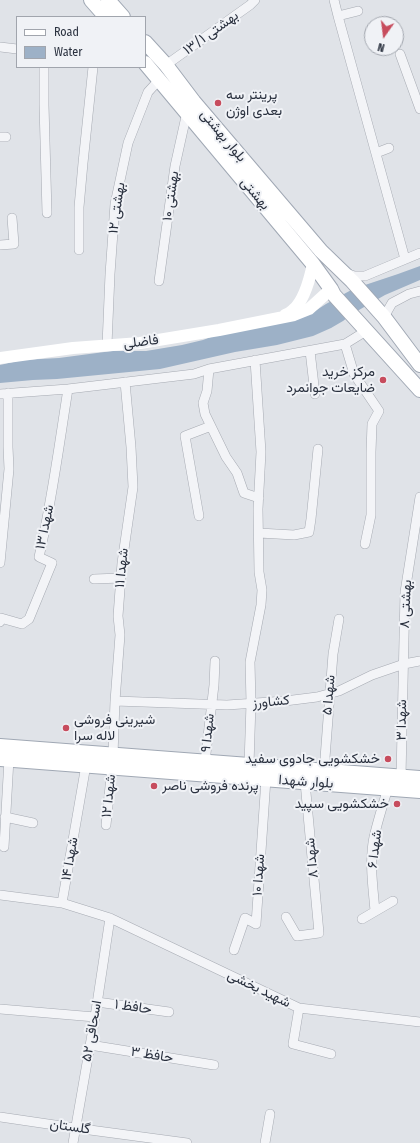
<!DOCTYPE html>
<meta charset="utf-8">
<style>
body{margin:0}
#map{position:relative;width:420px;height:1143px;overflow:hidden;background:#e0e3e8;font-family:"Fira Sans Condensed",sans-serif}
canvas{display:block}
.legend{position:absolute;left:16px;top:16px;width:130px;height:52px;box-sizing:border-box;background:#f0f2f6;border:1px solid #a1a5ad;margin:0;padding:5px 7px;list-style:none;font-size:12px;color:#2a313f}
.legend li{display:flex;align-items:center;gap:8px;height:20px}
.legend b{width:20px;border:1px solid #a1a5ad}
.north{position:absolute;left:364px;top:16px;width:40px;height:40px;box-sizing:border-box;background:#f0f2f6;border:1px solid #a1a5ad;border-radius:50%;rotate:194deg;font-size:11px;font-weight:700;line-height:16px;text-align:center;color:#2a313f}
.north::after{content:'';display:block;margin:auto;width:14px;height:18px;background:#c74c5d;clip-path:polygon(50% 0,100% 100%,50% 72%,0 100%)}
</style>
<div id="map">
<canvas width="420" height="1143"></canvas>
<ul class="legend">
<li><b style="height:5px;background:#fff"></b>Road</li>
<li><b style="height:11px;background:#9db1c7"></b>Water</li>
</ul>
<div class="north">N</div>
</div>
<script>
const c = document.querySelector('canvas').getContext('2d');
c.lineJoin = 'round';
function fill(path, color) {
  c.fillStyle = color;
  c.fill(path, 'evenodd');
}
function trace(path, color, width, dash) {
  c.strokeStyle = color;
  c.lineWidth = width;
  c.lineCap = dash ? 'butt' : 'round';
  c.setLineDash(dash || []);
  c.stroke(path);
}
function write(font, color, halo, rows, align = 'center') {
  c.font = font + ' "Fira Sans Condensed",Vazirmatn,sans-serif';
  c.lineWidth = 4;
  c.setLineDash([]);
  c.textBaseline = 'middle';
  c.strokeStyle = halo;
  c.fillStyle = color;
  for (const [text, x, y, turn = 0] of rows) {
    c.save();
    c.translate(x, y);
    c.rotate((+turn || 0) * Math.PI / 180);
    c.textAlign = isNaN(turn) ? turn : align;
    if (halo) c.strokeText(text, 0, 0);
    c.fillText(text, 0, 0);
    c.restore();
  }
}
fill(new Path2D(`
 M420 266V280L385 295 352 314 343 321 331 328 313 336 277 345 235 352 160 369 57 379 33 380 0 383V365L22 360 59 358 112 351H146L182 345 203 340 219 334 312 313 326 304 353 289 398 274Z`), '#9db1c7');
const minor = new Path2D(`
 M334 0 338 16
 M358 11 338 16 405 259
 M0 47 17 49
 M400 54 420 109
 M166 65 250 5 255 0
 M44 67V105L47 213
 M0 137H6
 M376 153 389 148
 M0 245 14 244 12 218
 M79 250V207L83 163 93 67
 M346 273 354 276H365L420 253
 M159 281 175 166 187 112
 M384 317 392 303 409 294 420 291
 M345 344 354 374 379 411 372 424 371 452V515L365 544
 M107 345 110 274 115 204 128 143 148 92 159 80
 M310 351 315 394
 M209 369 207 391 203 403 205 414 226 457 237 473 244 493 259 498
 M0 394 68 389 194 374 209 369 345 344 366 331
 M199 516 185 436 211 426
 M259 533 294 535 309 532 311 519 318 449
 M0 563 9 469 8 447V393
 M94 579 121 578
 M0 622 1 618 22 624 29 619 52 563 39 557C52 501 59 445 68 389
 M115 701 227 705 285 701 317 697 339 691 372 675 404 664 420 661
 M113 755 115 701 120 635 118 616 122 563 133 487 131 447 125 382
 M205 762 214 685 215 661
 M86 765 62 903 110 918 299 1008 420 1022
 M249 765 251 703 250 662 261 605 262 590 259 572 258 509 261 452 255 360
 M324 771 333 654 339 619
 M401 777 405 592 420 497
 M5 817 33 823
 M106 825 112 767
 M4 847 9 759
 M0 895 62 903
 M375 911C373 887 369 861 374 837 378 820 383 804 388 788
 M286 917 297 936 319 933 305 782
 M362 919 393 901
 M234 950 245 918 256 924 266 779
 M97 1002 169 1012
 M299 1008 293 1044 331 1054
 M0 1009 95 1017
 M90 1045 214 1065
 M0 1117 75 1128 187 1143
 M73 1143 95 1017 110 918
 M265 1143 270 1114`);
const primary = new Path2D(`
 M91 0 106 17
 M108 0 123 17
 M145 42 166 65 194 102 321 251 352 281 384 317 420 365
 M145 63 313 264 331 289 334 295 420 390
 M0 746 420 778
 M0 759 420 791`);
trace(minor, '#a6aab2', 10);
trace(primary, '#a0a8b4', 16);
trace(minor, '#f3f4f7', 9);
trace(new Path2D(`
 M285 315C288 314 291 312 293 310 304 301 310 278 313 264
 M0 358 73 348 140 343 219 330 294 315 309 309 331 289`), '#fff', 12);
trace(primary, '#fff', 14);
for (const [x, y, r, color] of [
 [218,103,4,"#c74c5d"],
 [383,380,4,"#c74c5d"],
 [66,728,4,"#c74c5d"],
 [388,759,4,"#c74c5d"],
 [154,786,4,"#c74c5d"],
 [397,804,4,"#c74c5d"]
]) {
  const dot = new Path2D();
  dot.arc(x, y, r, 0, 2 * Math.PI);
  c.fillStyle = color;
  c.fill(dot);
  trace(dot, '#f0f2f6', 1.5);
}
write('14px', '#2a313f', '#f0f2f6', [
 ["بهشتی ۱۳/۱",211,33,-36],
 ["بلوار بهشتی",223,136,50],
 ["بهشتی",255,194,50],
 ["بهشتی ۱۰",171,196,-82],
 ["بهشتی ۱۲",117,208,-82],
 ["فاضلی",141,342,-7],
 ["شهدا ۱۳",45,527,-78],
 ["شهدا ۱۱",122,568,-84],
 ["بهشتی ۸",406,604,-87],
 ["شهدا ۵",329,695,-85],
 ["کشاورز",271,702,-5],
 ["شهدا ۳",402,720,-89],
 ["شهدا ۹",208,733,-84],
 ["بلوار شهدا",306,782,4],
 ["شهدا ۱۲",109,796,-84],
 ["شهدا ۶",375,849,-83],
 ["شهدا ۸",312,858,-95],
 ["شهدا ۱۴",70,859,-80],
 ["شهدا ۱۰",259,875,-86],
 ["شهید بخشی",259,989,26],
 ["حافظ ۱",133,1007,8],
 ["اسحاقی ۵۲",92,1031,-80],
 ["حافظ ۳",152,1055,9],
 ["گلستان",70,1127,8]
]);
write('14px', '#2a313f', '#f0f2f6', [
 ["پرینتر سه",226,95],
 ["بعدی اوژن",226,111],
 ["مرکز خرید",375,372,"right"],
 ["ضایعات جوانمرد",375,388,"right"],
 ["شیرینی فروشی",74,720],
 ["لاله سرا",74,736],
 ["خشکشویی جادوی سفید",380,759,"right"],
 ["پرنده فروشی ناصر",162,786],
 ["خشکشویی سپید",389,804,"right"]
], 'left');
</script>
